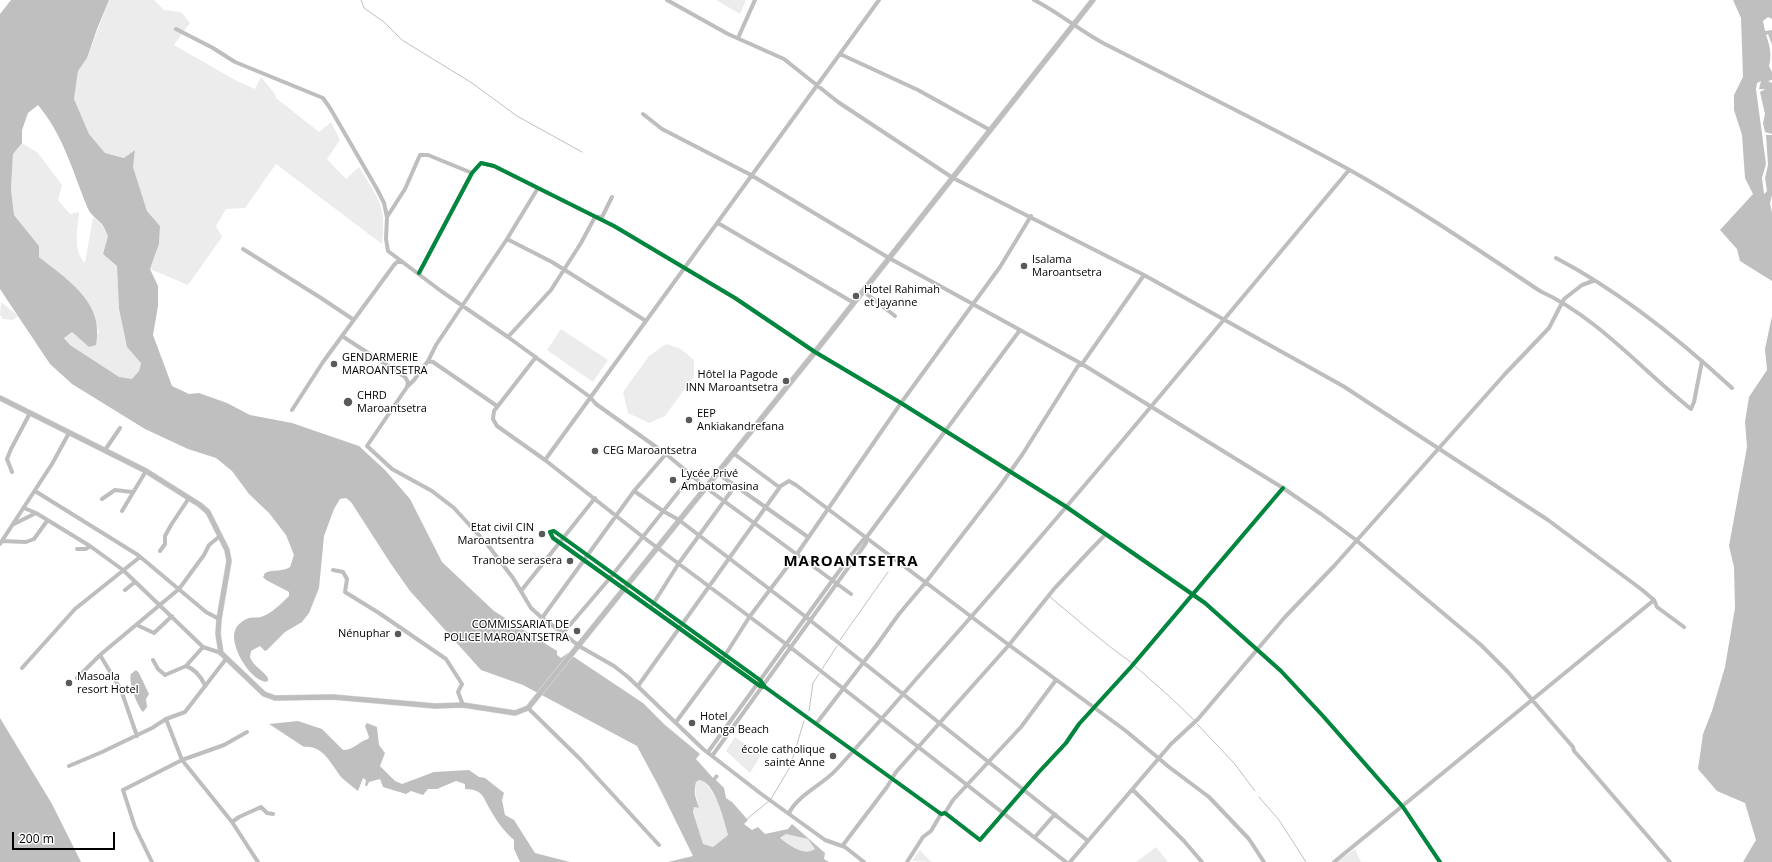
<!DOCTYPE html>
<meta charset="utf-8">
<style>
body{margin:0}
#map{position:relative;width:1772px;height:862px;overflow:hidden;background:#fff;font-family:"Open Sans",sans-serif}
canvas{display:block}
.scale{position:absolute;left:12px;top:832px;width:103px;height:18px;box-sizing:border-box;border:2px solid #000;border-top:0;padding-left:5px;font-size:12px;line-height:14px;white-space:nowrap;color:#000;-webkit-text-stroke:3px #fff;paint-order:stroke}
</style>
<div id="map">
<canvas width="1772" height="862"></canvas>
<div class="scale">200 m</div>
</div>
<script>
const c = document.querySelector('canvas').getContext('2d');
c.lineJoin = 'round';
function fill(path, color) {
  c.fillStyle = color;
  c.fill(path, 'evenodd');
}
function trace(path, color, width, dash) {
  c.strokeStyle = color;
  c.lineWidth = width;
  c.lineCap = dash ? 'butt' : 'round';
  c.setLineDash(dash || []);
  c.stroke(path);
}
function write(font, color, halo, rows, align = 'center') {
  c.font = font + ' "Open Sans",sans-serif';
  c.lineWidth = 3;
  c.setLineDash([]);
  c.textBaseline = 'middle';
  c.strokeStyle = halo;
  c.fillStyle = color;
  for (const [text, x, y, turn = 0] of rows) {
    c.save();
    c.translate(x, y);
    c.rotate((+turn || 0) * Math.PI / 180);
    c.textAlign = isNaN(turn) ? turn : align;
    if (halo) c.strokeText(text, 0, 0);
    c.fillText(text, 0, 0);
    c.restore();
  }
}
fill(new Path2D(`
 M109 0H154L164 10 181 12 190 23 174 45 237 81 255 89 261 77 275 94 276 98 319 132 331 122 340 140 327 159 346 179 359 167C378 199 387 205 382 244L276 164 245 208 226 209 216 226 222 237 188 285 150 269 159 244 160 226 147 211 133 167 135 150 125 158 105 153 89 134 74 99 78 71 87 58Z
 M716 0H746L740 14Z
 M22 143 38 153 62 185 58 200 70 214 79 212C78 229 72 250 85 263L93 217 101 223 108 236 103 254 117 266 119 309 127 347 141 362 139 371 132 379 119 378 70 345 64 337 72 332 89 347 99 332C89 293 69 281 39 257V246L14 215 11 189 13 154Z
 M1 302 16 314 18 316 13 320 3 319 0 315Z
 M561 329 608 360 593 382 547 350Z
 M666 344 681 349 694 360V376L665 416 649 423 628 413 623 392 649 356Z
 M735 737 761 755 750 773 726 751Z
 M699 780 703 781C718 794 723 817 728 835L713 847 703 844 693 811 694 807 699 808C697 797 694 794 696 782Z
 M786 834 808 839 815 849C805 858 789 845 780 839Z
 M1156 847 1168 862H1136Z
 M1355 849 1361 862H1337Z
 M920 850 931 862 912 861Z`), '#ececec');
fill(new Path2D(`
 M11 0H109L97 29 122 63 126 76 161 109 148 119 135 150 133 167 147 211 160 226 159 244 150 269 158 286V306L153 335 172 386 189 394 199 393 227 403 250 415 292 423 359 446 385 470 410 499 442 562 494 611 557 651V655L561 658 568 653 643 703 665 725 700 754 696 759 713 778 716 774 719 776 716 780 724 788 726 798 732 802 747 819 748 820 744 824 752 830 758 827 765 834 788 829 792 824 825 853 824 859 829 862H668L693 856 659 787 637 746 523 685 481 670 410 591 391 564 351 502 346 498 340 499 334 509 324 536 319 588 309 613 302 622 285 632 267 650 265 651 260 646 251 651 250 657C254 667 263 670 268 678V681L265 682C253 678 247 669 241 659 233 643 228 626 249 618 253 617 258 618 261 617 271 614 282 603 289 596V592L266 580 263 577 265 573C273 569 283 572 290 567L294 555 286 535 269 513 249 494 232 471 216 458 188 449 145 429 72 384 50 364 0 289V14ZM97 29 122 63 126 76 161 109 148 119 135 150 124 158 105 153 89 134 74 99 78 71 87 58ZM38 105C63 135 72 169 86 204 90 215 94 216 101 223 104 226 106 232 108 236L103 254 117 266 119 309 127 347 141 363 139 371 132 379 119 377 70 345 64 338 72 332 89 347 96 345C105 303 68 280 39 257V246L14 215 11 189 13 154 22 143V130L28 113ZM699 780C715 781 724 821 728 835L713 847 703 844 693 812 694 807 699 808C696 797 693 795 696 782ZM786 834 808 839 815 849C804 857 789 845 780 838Z
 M1733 0H1772V19L1768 17 1763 21 1765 31 1772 30V45L1768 34 1766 35C1770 46 1772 55 1769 66L1772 72V80L1768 81 1772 83V134L1765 132 1763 123 1765 114 1760 92 1765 89H1759L1761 81 1757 83 1756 89 1766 164 1762 178 1764 194 1767 191 1765 178 1768 165 1766 135H1772V195L1770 203 1772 213V281L1740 261 1737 249 1720 230 1753 194 1745 178 1742 135 1734 110V95L1743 77 1741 18Z
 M1772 316V862H1743L1756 840 1745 803 1717 791 1698 769 1703 734 1712 711 1725 667 1735 608 1734 567 1729 546 1747 447 1745 422 1749 397 1767 370 1765 349Z
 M136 670 139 673 149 694 146 699 147 707 143 712C137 706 128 681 131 674Z
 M0 718 52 804 81 862H0Z
 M298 721 322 729 343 750C354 750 358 742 368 739L369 737 365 726 367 723 377 727 379 745 385 753 380 766 395 781 402 784 434 772 469 770 479 777 485 778 504 793 502 800 505 815 514 820 535 853 570 862H520L514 849V840C505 832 497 822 491 811 482 796 484 790 465 789V784L456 781 437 789H428L423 795 411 791 406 794 383 787 380 779 369 782 367 786H365L366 780 363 778 358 791C352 786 346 782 341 777 331 764 323 745 304 747L269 724Z`), '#bfbfbf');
trace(new Path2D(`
 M361 0 364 8 384 22 402 40 472 83 517 116 582 152
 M1050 597C1077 619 1103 643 1132 663
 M840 640 888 572
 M1135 666 1170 697 1194 720
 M822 669 837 646
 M809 711 813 683 819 674
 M1197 724 1234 763 1255 791
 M1259 797 1279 820 1306 862
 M771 799 790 767 804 721
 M747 819 769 801`), '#bfbfbf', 1);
const major = new Path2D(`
 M0 398 146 471 200 505 208 512 227 550 229 561 219 619 218 634 221 653 264 694 275 698 333 697 435 706 463 705 515 713 528 708 815 352 1093 0`);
trace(major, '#dbdbdb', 6);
trace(new Path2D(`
 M667 0 728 34 784 59 838 102 953 178 1144 275 1343 386 1548 520 1641 589 1654 600 1657 607 1684 627
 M1034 0C1058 12 1079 30 1103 43 1185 85 1268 125 1348 169 1414 206 1477 249 1540 291 1597 317 1641 369 1691 409L1694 402 1702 361
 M176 29 213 48 235 62 323 98 330 108 377 189 384 203 387 217 386 239 388 251 441 291 508 337 590 397 596 404 666 454 709 490 851 594
 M738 38 755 0
 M840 54 918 90 990 130
 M643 114 662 129 751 175 889 258 1082 364 1283 488 1321 514 1356 540 1481 645 1508 672 1573 747 1574 751 1583 761 1670 862
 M387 217 405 189 420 155H428L472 173
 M718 223 854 303
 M507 239 552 262 646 321
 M243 249 321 298 354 320
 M1556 258C1619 291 1680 340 1732 388
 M419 273 472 173 481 163 494 166 614 226 735 298 815 352 901 403 1065 506 1205 603 1281 671 1323 716 1403 807 1440 862
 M863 291 895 316
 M342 336 405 377 408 382 407 387
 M508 337 551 290 581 243 595 217H602L612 197
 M536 357 494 411 493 419 497 426 545 460 643 537 790 647 1066 862
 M428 361 436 345 507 239 538 188
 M497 406 433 362 428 361 414 380 407 387 367 446 392 469 432 491 454 508 487 544 513 578 531 608 542 618 563 633 579 646 614 666 628 677 703 749 760 793 825 840 845 847 864 862
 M292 410 323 362 394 265 397 262H401
 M105 450 120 428
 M733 453 779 487 789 481 796 485 1009 645 1126 731 1169 767 1209 797 1249 839 1264 862
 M545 460 879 0
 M12 472 7 459 11 449 30 413
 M717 473 808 537
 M35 491 138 555 206 612 219 619
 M634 491 663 511 679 520 806 617 1088 841
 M102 499 115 490 132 492
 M24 508 36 513
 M122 511 146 471
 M14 524 36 513 90 546 123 570 203 647 221 653
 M2 541 26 542 34 539 47 521
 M0 544 52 464 69 433
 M77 549H86L90 546
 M160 551 165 544V536L171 525 189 498
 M333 570 343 572 347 579 345 592 379 613 446 659 462 684 458 692 463 705
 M125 590 135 582
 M521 591 595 498
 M653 604 679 563 735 486
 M542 618 634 491 666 454
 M137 625 154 633 172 616
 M563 633 610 578 692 475
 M100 655 121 690 137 736
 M153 660 158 669 165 675 186 666C195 669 201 677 205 685
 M186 666 203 647
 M22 668 75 609 140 557
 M77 678 100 655 179 589 204 555 209 545 220 536
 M638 686 780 487
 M765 687 760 680 554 531 550 532 553 538 760 686 765 687 941 814 945 813 980 840 1038 773 1066 743 1079 724 1131 667 1283 488
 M528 708 580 759 659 845
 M166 719 182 760 232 822 258 862
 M676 722 722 660 750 616 797 554 901 403 1000 267 1031 216
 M816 724 876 646 899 614 926 582 1000 486 1022 455 1078 366 1082 364 1144 275
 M708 752 845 563 863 540 866 538 1020 330
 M712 756 866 543V538
 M69 766 102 752 152 728 166 719 185 712 226 659
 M1133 790 1184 841 1202 862
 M789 813C798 795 822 785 836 770 872 731 906 690 941 651 1081 493 1214 331 1349 170
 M945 813 953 800 1021 727 1056 680
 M232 822 239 817 261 807 267 813 273 814
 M1035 837 1055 814
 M843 845 887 787 896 772 1009 645 1054 589C1071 571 1088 552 1106 534
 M152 862 135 827 123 790 182 760 224 745 247 732
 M907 862 923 837 931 831 941 814
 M1070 862 1171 744 1198 719 1285 617 1334 566 1505 374 1549 328 1564 299 1582 285 1593 281
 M1334 862 1654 600`), '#bebebe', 4);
trace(major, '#bebebe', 5);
trace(new Path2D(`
 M419 273 472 173 481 163 494 166 614 226 735 298 815 352 901 403 1065 506 1205 603 1281 671 1323 716 1403 807 1440 862
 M765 687 760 680 554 531 550 532 553 538 760 686 765 687 941 814 945 813 980 840 1038 773 1066 743 1079 724 1131 667 1283 488`), '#00873e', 4);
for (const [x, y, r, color] of [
 [1024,266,4,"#595959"],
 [856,296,4,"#595959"],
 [334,364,4,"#595959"],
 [786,381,4,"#595959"],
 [348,402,5,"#595959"],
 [689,420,4,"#595959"],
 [595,451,4,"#595959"],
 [673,480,4,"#595959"],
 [542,534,4,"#595959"],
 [570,561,4,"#595959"],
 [577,631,4,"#595959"],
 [398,634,4,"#595959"],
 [69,683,4,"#595959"],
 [692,723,4,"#595959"],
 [833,756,4,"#595959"]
]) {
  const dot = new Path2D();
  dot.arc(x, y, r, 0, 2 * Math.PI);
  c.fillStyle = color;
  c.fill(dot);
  trace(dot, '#fff', 1.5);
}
write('11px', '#000', '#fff', [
 ["Isalama",1032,260],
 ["Maroantsetra",1032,273],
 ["Hotel Rahimah",864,290],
 ["et Jayanne",864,303],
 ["GENDARMERIE",342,358],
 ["MAROANTSETRA",342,371],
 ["Hôtel la Pagode",778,375,"right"],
 ["INN Maroantsetra",778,388,"right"],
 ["CHRD",357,396],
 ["Maroantsetra",357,409],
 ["EEP",697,414],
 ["Ankiakandrefana",697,427],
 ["CEG Maroantsetra",603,451],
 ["Lycée Privé",681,474],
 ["Ambatomasina",681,487],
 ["Etat civil CIN",534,528,"right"],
 ["Maroantsentra",534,541,"right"],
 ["Tranobe serasera",562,561,"right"],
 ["COMMISSARIAT DE",569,625,"right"],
 ["POLICE MAROANTSETRA",569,638,"right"],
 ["Nénuphar",390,634,"right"],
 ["Masoala",77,677],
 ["resort Hotel",77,690],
 ["Hotel",700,717],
 ["Manga Beach",700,730],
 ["école catholique",825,750,"right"],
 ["sainte Anne",825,763,"right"]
], 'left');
c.letterSpacing = '1px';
write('bold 15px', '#000', '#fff', [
 ["MAROANTSETRA",851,562]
]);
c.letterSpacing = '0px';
</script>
